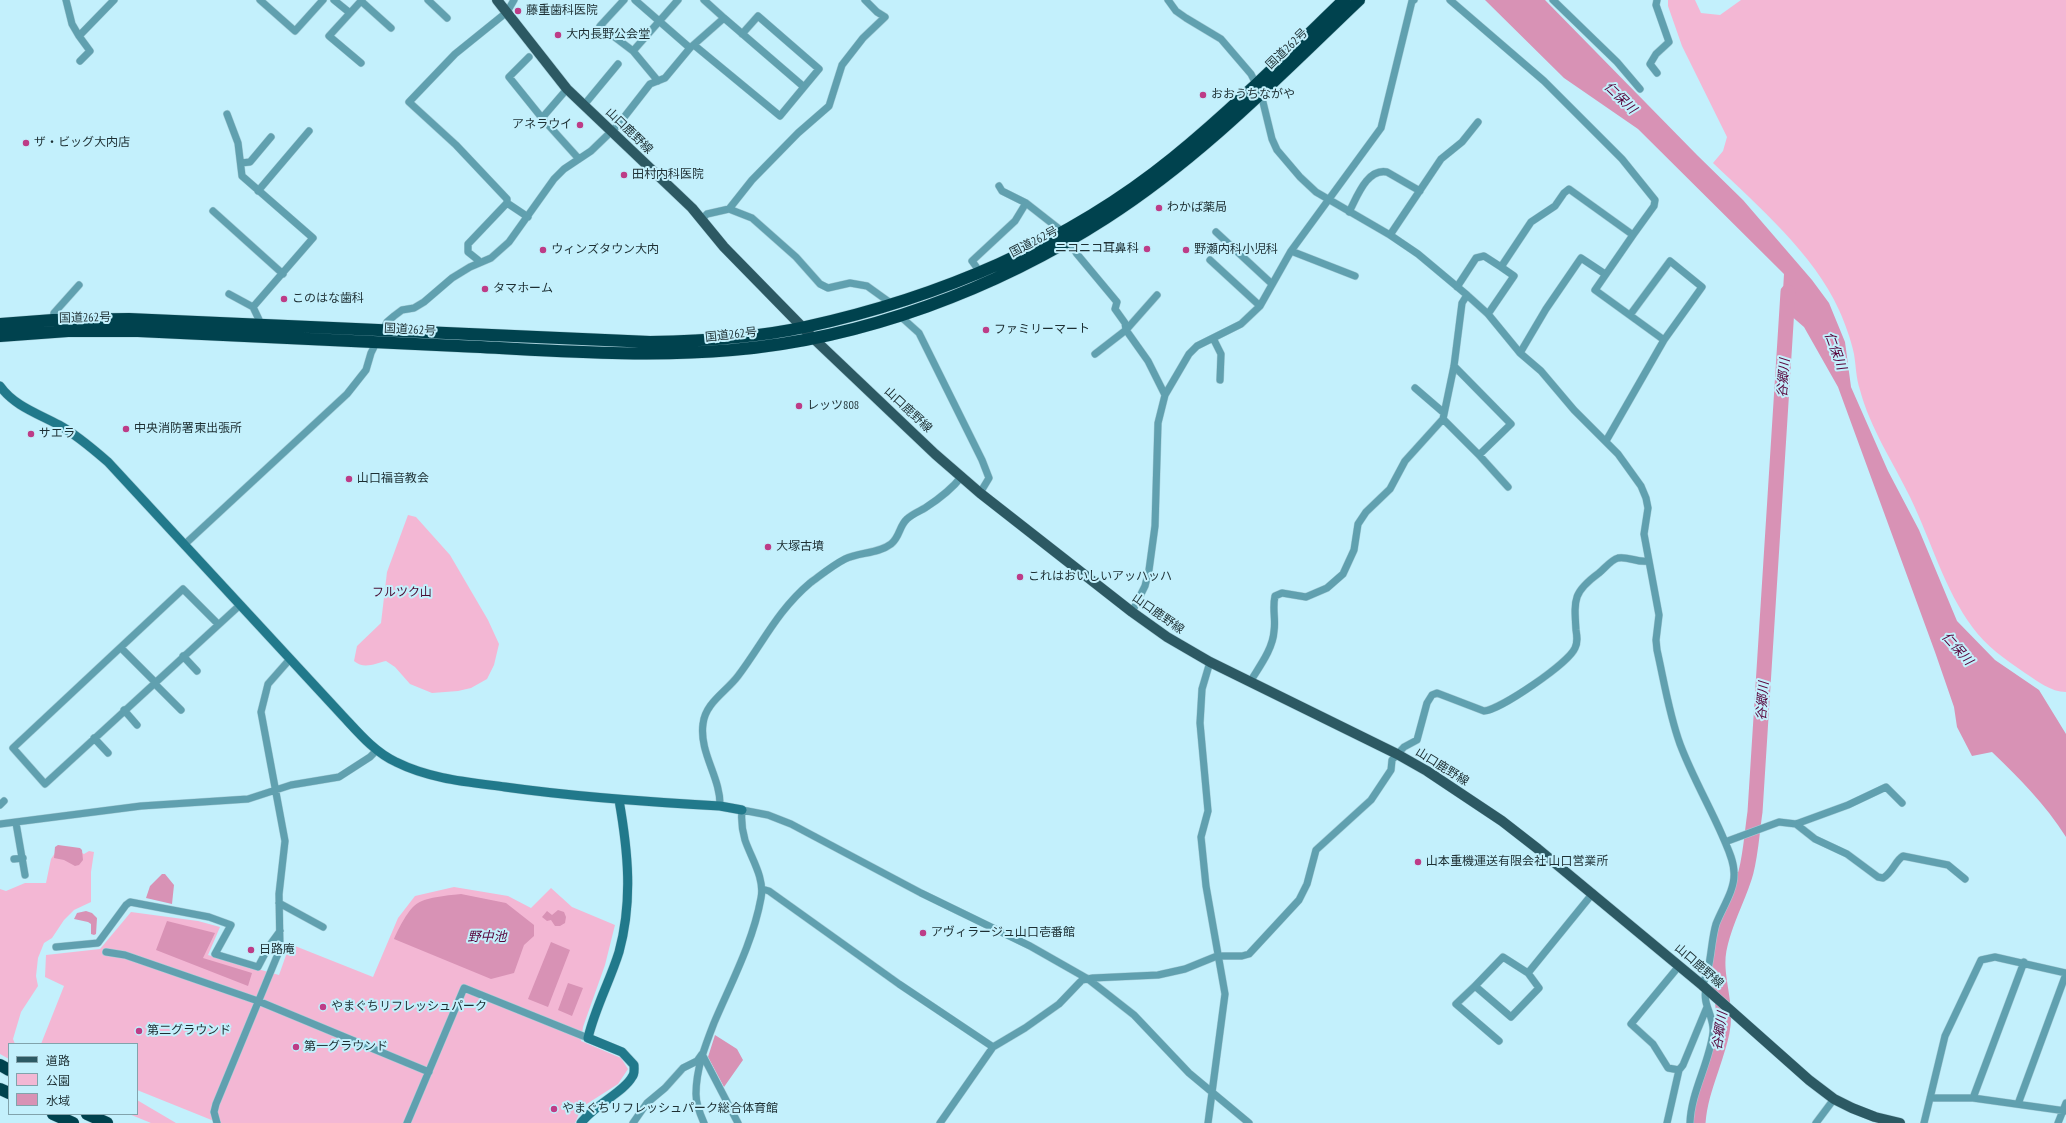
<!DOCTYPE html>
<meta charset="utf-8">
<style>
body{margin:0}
#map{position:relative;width:2066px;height:1123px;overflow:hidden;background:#c3f0fc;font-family:"PT Sans Narrow","Noto Sans JP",sans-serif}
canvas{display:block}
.legend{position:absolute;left:8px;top:1043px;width:130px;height:72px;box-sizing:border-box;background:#c3f0fc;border:1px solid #81a3ac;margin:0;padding:5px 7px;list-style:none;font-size:12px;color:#1d2f33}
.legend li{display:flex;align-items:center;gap:8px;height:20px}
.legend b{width:20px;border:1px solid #81a3ac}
</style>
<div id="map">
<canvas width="2066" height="1123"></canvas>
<ul class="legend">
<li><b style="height:5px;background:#2c5963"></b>道路</li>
<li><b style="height:11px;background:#f3b7d4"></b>公園</li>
<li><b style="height:11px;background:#d892b5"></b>水域</li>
</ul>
</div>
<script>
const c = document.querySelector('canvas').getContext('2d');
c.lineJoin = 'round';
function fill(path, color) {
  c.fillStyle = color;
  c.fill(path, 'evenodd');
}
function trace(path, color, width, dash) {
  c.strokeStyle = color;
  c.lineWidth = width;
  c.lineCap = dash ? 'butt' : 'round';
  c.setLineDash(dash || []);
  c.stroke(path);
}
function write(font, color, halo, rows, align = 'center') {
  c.font = font + ' "PT Sans Narrow","Noto Sans JP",sans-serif';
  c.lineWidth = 4;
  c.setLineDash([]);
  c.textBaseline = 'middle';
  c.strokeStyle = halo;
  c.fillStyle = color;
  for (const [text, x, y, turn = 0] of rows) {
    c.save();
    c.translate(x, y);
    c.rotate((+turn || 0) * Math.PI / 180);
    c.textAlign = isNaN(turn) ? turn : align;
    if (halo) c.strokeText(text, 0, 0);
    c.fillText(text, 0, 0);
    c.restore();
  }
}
fill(new Path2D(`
 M1668 0H1695L1701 13 1720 15 1741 0H2066V692C2051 692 2037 681 2025 673 2006 660 1986 646 1973 628 1944 589 1931 540 1910 497 1893 462 1870 428 1860 390 1856 378 1856 366 1854 354 1851 340 1845 323 1839 310 1814 254 1757 205 1713 163L1723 151 1727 137 1682 46 1668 6Z
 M408 515 416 517 450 555 488 620 499 644 494 665 487 679 471 688 458 691 432 693 410 684 395 667 386 661C376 663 364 670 354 661L357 646 381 623 387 572Z
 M59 847 74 849 84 854 89 851 94 852 91 872V902L74 910 64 920 52 938 44 943 38 958 36 976 38 986 21 1012 13 1039 15 1044H9V1059L0 1054V889L6 891 25 883H46L51 859Z
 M454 887 508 896 531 908 551 888 572 907 615 925 605 965 583 1027 581 1041 621 1058 628 1069 618 1084 582 1107 575 1123H219L137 1090V1044H41L64 986 45 977 46 955 100 949 131 912 198 921 220 927 208 955 279 975 290 944 373 977 398 918 415 896Z
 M137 1100 176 1123H151L129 1114H137Z`), '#f3b7d4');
fill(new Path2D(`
 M1485 0H1545L1697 155 1743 200 1812 280 1829 303 1845 342 1851 387 1888 471 1919 530 1957 621 1995 660 2039 690 2066 734V837C2045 804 2020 779 1992 752L1972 756 1957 727 1954 707 1935 652 1838 387 1804 327 1782 308 1784 274 1638 129 1564 78Z
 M58 845 80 848 82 850 83 860 79 865 75 866 64 860 54 858 55 847Z
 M162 874H165L174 885 172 904 146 898 150 886Z
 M461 894 506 903 534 925V936L524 945 514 973 491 979 394 939C399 928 408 909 418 903 427 897 451 895 461 894Z
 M558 910 564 912 566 917 565 923 560 926H555L551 920 547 921 542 917 547 911 552 915Z
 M86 911 92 913 97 918 96 934 94 935 91 934V924L88 922 74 919 77 913Z
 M167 921 215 933 203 958 252 973 248 986 156 950Z
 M551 942 570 950 548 1007 528 999Z
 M568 983 583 988 572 1016 558 1010Z
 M715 1035 737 1049 743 1060 724 1087 708 1057Z`), '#d892b5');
trace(new Path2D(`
 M1698 1123C1700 1091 1716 1062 1722 1032 1728 1004 1714 977 1719 950 1724 921 1739 898 1746 872 1751 853 1752 832 1755 812L1788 292`), '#d892b5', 15);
const street = new Path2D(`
 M66 0 72 24 79 36 114 0
 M260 0 295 31 323 0
 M334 0 350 13
 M428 0 447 18
 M514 0 507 12 455 54 409 102 456 145 507 199V203L528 217
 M624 0 600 26 633 51 678 0
 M635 0 690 48
 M704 0 724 18
 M1168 0 1176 11 1186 18 1221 39 1251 74 1261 94 1272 139 1277 150 1300 177 1316 192 1390 235 1418 254 1467 295 1488 314 1520 353 1541 371 1574 410 1618 454 1641 486 1646 498 1648 508 1644 534 1659 615 1656 640 1657 650C1664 681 1669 714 1680 744 1692 776 1709 805 1722 835 1727 847 1734 860 1734 873 1735 890 1722 908 1716 924 1710 944 1712 967 1702 985
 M1450 0 1544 81 1622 159 1655 200 1654 206 1633 235
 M1553 0 1617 62 1640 89
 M1657 0 1656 5 1669 42 1656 54 1650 64 1657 73
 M361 1 391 28
 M742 34 758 16 819 69 804 87
 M79 36 90 51 80 61
 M633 51 658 81
 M529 57 509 77 542 118
 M361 63 329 36 362 0
 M567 89 542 118 579 159
 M584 105 618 64
 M227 114 238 143 242 176 313 238 253 307 263 328
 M241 163 250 162 271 137
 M999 186 1002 191 1026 203 1063 232
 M258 191 309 131
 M729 209 752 180 798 133 829 106 842 65 863 38 885 17 877 12 865 0
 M213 211 283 274
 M1349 212C1357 197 1367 168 1387 172L1420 191
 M701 220 707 214 729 209 752 218 796 257 820 284 828 288 850 283 867 286 892 304
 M1216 232 1272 284
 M1390 235 1441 159 1462 142 1478 122
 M1068 240 1077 254 1117 302 1115 309 1125 323 1126 330 1095 354
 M1291 251 1355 276
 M1210 260 1260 306
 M479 263 478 260 468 252V244L507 203
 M980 272 972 261 1015 221 1026 203
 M1457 287 1476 258 1484 256 1501 267
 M229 294 253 307
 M1157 295 1126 330 1148 361 1165 395
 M1488 314 1514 276 1501 267 1531 222 1555 206 1564 193 1569 189 1633 235 1595 290 1664 340
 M899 315 919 333 982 460 989 478 980 493
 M53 320 54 313 79 285
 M382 332 387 322 394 316 402 310 414 308 424 302 452 278 470 267 491 258 509 242 554 179 564 169 591 151 618 125 650 84 665 78 690 48 724 18 804 87 780 116 694 45
 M1213 338 1221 354 1220 380
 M1520 353 1546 309 1581 258 1605 274
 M1415 388 1444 413
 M1443 419 1479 455 1511 424 1454 366
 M1606 441 1664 340 1702 287 1670 261 1630 315
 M1479 455 1508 487
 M184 545 347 394 366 370 371 353 377 341
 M1132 612 1145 586 1149 570 1155 526 1158 423 1165 395 1189 354 1197 346 1241 324 1260 306 1291 251 1381 128 1412 1 1414 0
 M218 624 183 589 13 748 45 784 240 605
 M121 648 155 682
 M183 656 197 671
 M1250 682C1259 667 1273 649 1274 631 1276 619 1272 609 1275 596L1282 593 1306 597 1327 588 1343 574 1354 550 1358 524 1366 512 1390 489 1405 461 1443 419 1454 366 1462 303 1467 295
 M154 683 181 710
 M124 710 137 725
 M94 738 108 753
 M0 805 4 801
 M720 806C721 778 699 753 703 724 705 703 726 692 738 676 763 643 777 611 810 583 821 575 833 565 845 559 859 552 878 554 891 544 900 537 899 526 907 519 912 514 920 511 925 508 939 499 952 489 962 476
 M16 823 25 875
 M0 824 141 806 248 799 291 785 339 777 370 757 377 750
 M1796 824 1815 839 1847 854 1878 877 1883 878C1893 872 1895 861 1903 856L1948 865 1965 879
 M1725 842 1779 822 1796 824 1848 805 1886 787 1902 803
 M14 859 23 858
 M762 889 769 891 899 984 993 1047
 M279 903 323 927
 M56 947 98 943 126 905 130 902 209 917 231 925 215 954 258 967 269 946 280 931
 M106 952 125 955 258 1001 429 1072
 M1679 966 1631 1024 1653 1044 1668 1068 1679 1070 1683 1065 1707 1007
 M1528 973 1539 988 1511 1017 1475 986 1503 957 1528 973 1593 893
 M1475 986 1456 1004 1499 1041
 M1930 1098H1973L2066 1111
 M1973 1098 2024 962
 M2018 1104 2066 974
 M217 1123 214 1112 216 1104 280 949 279 894 285 841 261 712 268 684 290 659
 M407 1123 464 988 588 1038
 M633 1123 647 1103 665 1088 683 1068 697 1061 702 1054 738 1123
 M704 1123C700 1114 696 1104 696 1094 696 1069 705 1046 714 1023 731 983 753 942 761 898 765 878 751 858 745 840 742 830 741 820 742 810L768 815 791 824 921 893 1030 946 1088 979 1134 1015 1189 1073 1249 1123
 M940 1123 993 1047 1025 1028 1059 1004 1082 980 1093 978 1158 975 1185 969 1217 956H1242L1249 954 1299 900 1307 884 1316 850 1371 800 1391 770 1392 760 1404 747 1417 740 1427 703 1432 695 1437 693 1484 711C1500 710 1569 663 1575 648 1578 642 1577 636 1576 630 1574 599 1573 592 1599 573 1605 568 1611 560 1618 558 1628 556 1638 563 1648 561
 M1208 1123 1225 994 1206 886 1201 837 1208 811 1200 723 1202 689 1210 662
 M1667 1123 1679 1070
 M1690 1123C1691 1092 1709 1064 1713 1033 1715 1017 1702 1005 1706 989
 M1816 1123 1834 1099
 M1924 1123 1945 1036 1981 960 1995 957 2066 973
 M2058 1123 2066 1103`);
const secondary = new Path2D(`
 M0 386C14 406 39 414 59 425 77 435 93 449 108 462L341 714C357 731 374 752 396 762 430 779 468 782 505 787 576 797 648 802 720 806L742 810
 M581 1123C594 1105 624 1092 632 1077 635 1074 634 1069 634 1065L622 1052 588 1038C595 1008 610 981 619 952 633 901 628 851 619 800`);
const primary = new Path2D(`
 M497 0 567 89 692 208 724 247 813 338 935 454 980 493 1132 612 1167 637 1210 662 1397 754 1427 771 1502 821 1538 849 1702 985 1809 1080 1834 1099 1852 1108 1875 1117 1900 1123`);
const highway = new Path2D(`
 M0 324 53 320 129 319 650 342C701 341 755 338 805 327 938 298 1067 244 1173 158 1233 109 1288 54 1344 0
 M0 336 68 331H138C244 336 351 341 458 346 549 350 641 358 732 350 863 339 996 289 1106 218 1201 157 1278 77 1359 0
 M0 1065 9 1070
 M0 1089 9 1093
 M53 1114 73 1123
 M87 1114 107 1123`);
trace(street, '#a5cdd8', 8);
trace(secondary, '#a5cdd8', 10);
trace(primary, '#a5cdd8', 11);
trace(highway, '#a5cdd8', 13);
trace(street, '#60a0af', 7);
trace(secondary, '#21798b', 9);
trace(primary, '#2c5963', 10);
trace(highway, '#00424e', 12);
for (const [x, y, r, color] of [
 [518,11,4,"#bd3c87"],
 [558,35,4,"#bd3c87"],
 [1203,95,4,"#bd3c87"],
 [580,125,4,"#bd3c87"],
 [26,143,4,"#bd3c87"],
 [624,175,4,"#bd3c87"],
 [1159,208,4,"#bd3c87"],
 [1147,249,4,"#bd3c87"],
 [543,250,4,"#bd3c87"],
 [1186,250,4,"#bd3c87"],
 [485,289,4,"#bd3c87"],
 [284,299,4,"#bd3c87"],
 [986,330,4,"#bd3c87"],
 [799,406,4,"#bd3c87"],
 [126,429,4,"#bd3c87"],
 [31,434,4,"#bd3c87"],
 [349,479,4,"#bd3c87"],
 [768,547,4,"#bd3c87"],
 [1020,577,4,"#bd3c87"],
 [1418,862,4,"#bd3c87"],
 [923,933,4,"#bd3c87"],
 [251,950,4,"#bd3c87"],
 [323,1007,4,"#bd3c87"],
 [139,1031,4,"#bd3c87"],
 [296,1047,4,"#bd3c87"],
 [554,1109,4,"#bd3c87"]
]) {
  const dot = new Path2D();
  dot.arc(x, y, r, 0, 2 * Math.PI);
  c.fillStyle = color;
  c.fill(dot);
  trace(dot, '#c3f0fc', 1.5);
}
write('12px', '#1d2f33', '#c3f0fc', [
 ["藤重歯科医院",526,11],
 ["大内長野公会堂",566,35],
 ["おおうちながや",1211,95],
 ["アネラウイ",572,125,"right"],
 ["ザ・ビッグ大内店",34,143],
 ["田村内科医院",632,175],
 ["わかば薬局",1167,208],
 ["ニコニコ耳鼻科",1139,249,"right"],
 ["ウィンズタウン大内",551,250],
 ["野瀬内科小児科",1194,250],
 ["タマホーム",493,289],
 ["このはな歯科",292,299],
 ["ファミリーマート",994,330],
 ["レッツ808",807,406],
 ["中央消防署東出張所",134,429],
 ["サエラ",39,434],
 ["山口福音教会",357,479],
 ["大塚古墳",776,547],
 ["これはおいしいアッハッハ",1028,577],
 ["山本重機運送有限会社 山口営業所",1426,862],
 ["アヴィラージュ山口壱番館",931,933],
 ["日路庵",259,950],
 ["やまぐちリフレッシュパーク",331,1007],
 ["第二グラウンド",147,1031],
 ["第一グラウンド",304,1047],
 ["やまぐちリフレッシュパーク総合体育館",562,1109]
], 'left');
write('12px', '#1d2f33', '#c3f0fc', [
 ["国道262号",1287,49,-44],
 ["山口鹿野線",629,131,44],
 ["国道262号",1034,242,-27],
 ["国道262号",85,318,-1],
 ["国道262号",410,330,3],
 ["国道262号",731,335,-6],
 ["山口鹿野線",908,410,43],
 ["山口鹿野線",1158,614,35],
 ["山口鹿野線",1442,767,32],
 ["山口鹿野線",1699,966,41]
]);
write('12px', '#4a0d32', '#c3f0fc', [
 ["フルツク山",402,593]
]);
write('italic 13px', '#570239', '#c3f0fc', [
 ["仁保川",1620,98,44],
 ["仁保川",1835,351,70],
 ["谷郷川",1784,378,-86],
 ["仁保川",1957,649,48],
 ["谷郷川",1763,701,-86],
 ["野中池",487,937],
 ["谷郷川",1720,1031,-81]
]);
</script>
